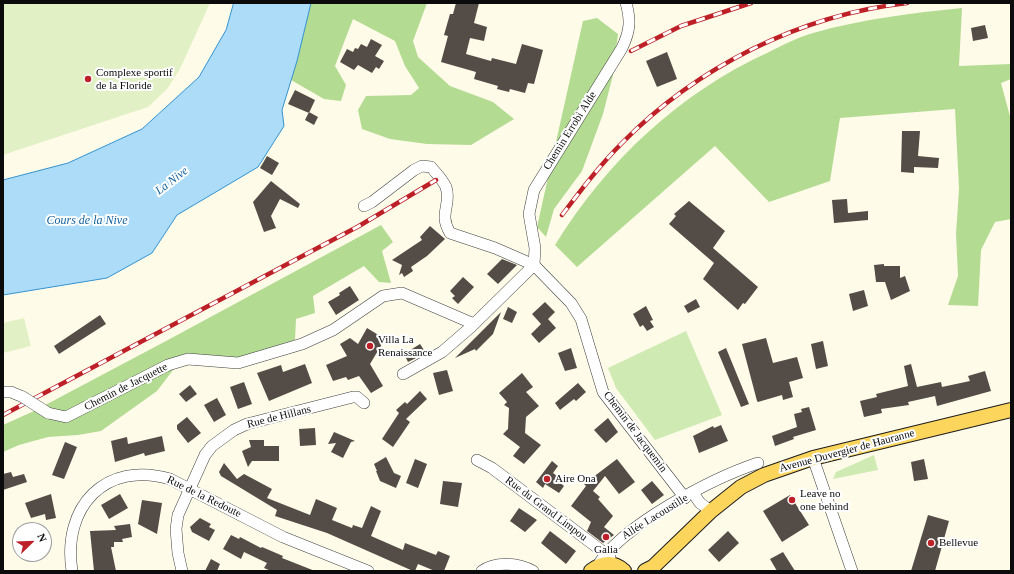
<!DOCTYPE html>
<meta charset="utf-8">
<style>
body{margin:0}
#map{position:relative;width:1014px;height:574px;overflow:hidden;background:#fffbe9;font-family:Georgia,serif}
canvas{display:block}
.frame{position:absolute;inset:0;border:4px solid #0b0b0b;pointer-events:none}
.north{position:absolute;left:12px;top:522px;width:40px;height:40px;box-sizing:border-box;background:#fff;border:1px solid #9d9d9d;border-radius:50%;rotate:67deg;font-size:11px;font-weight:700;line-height:16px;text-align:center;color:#0b0b0b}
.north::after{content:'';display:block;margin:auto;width:14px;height:18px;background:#be2028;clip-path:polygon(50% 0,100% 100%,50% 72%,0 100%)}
</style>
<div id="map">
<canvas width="1014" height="574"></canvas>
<div class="frame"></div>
<div class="north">N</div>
</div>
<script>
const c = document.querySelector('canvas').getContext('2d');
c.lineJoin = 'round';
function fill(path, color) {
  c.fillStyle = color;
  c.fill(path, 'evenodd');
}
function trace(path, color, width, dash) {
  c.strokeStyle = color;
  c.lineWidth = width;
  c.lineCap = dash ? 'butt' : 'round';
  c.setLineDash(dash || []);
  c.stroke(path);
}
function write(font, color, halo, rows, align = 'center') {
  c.font = font + ' Georgia,serif';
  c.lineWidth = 4;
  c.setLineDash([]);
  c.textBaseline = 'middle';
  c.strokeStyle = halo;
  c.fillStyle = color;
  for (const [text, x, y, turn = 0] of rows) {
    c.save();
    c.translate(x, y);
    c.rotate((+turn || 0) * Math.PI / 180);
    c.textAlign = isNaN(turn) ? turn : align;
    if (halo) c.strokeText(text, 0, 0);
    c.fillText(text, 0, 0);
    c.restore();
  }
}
fill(new Path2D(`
 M686 331 722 415 655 440 616 388 608 368Z
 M874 455 878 470 833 479 836 472Z`), '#cfeab3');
fill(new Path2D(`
 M311 3H427L413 41 418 57 450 86 493 102 514 119 471 145 427 144 390 139 362 129 358 110 366 96 411 95 419 88 405 66 395 41 353 19 335 66 346 85 341 101 324 99 291 80Z
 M962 8 959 66 1011 64V79L1001 83 1011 120V219L995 222 981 250 978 306 948 305 958 276 956 234 959 189 955 109 840 118 830 181 769 202 715 146 577 267 555 245C607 161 679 93 769 52 783 45 798 37 813 33 862 19 912 13 962 8Z
 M597 18 618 34 613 75 603 114 582 171 554 209 546 237 537 227 583 21Z
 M381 225 393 242 382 251 391 283 379 282 364 266 313 296 315 313 296 319 295 340 235 359 186 353 157 391 101 431 78 435 48 437 19 445 3 452V425L34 411 166 341Z`), '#b3db92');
fill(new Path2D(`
 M3 3H210L180 69 167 89 148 107 3 155Z
 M24 318 31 346 3 353V323Z`), '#e2f1c5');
const water = new Path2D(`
 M234 3H311L297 61 282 110 284 126 258 167 177 215 152 253 107 278 3 295V180L68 163 142 129 199 77 226 30Z`);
fill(water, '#addcf8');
trace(water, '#3292d0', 1);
fill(new Path2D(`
 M456 3H479L474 23 487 27 484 41 470 38 466 54 491 61 492 58 516 64 522 44 543 50 534 84 528 83 525 93 510 89 509 92 497 89 498 86 474 79 476 72 441 62 448 36 444 35 450 14H453Z
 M985 25 988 38 973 41 971 28Z
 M371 39 382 45 375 56 384 61 379 69 376 67 372 73 358 65 354 70 340 62 347 49 353 52 355 48 358 49 361 44 367 47Z
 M667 52 677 79 657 87 646 61Z
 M295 90 315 100 309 113 288 104Z
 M309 112 318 117 314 125 305 120Z
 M902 131H920L918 156 939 158 938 168 914 167V173L901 172Z
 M267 156 279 163 272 175 260 168Z
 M271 181 300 204 298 208 280 199 271 216 276 228 264 232 253 202Z
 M847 199 848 213 868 211V220L834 223 832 200Z
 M689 201 725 231 713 248 758 287 745 304 743 303 738 310 703 279 714 263 669 224 676 216 674 214Z
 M430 226 445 239 427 256 411 267 413 271 404 277 402 273 399 275 402 265 392 260 422 240 420 237Z
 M502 259 517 265 498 284 487 274Z
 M884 264V266H900V278L905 276 910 291 891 300 885 282H876L874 265Z
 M463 277 474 287 458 304 452 298 455 296 450 291Z
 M350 286 359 300 336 315 328 302 340 295 339 293Z
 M864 290 868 306 853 311 849 294Z
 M696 299 700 307 688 313 684 306Z
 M545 302 555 312 548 319 556 328 539 343 531 334 541 324 532 314Z
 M646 306 653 320 650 321 654 327 647 331 643 325 640 327 633 314Z
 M508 307 517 312 512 323 503 319Z
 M501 312 493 334 476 351 475 349 455 358Z
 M100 315 106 324 59 354 54 346Z
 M367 328 385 339 370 364 383 386 371 393 359 376 348 380 346 377 333 381 326 365 347 356 340 344 350 338 358 344Z
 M766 338 773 363 797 357 803 378 789 382 793 397 783 400 782 395 758 402 757 401 742 344Z
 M823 341 828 366 816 369 811 344Z
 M420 344 426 353 408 362 404 354Z
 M571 348 577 368 565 371 558 353Z
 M726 348 749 404 741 407 718 352Z
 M305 364 312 383 269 401 257 373 281 365 283 372Z
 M911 364 917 387 941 382 942 387 970 381 968 376 985 371 991 391 937 406 935 396 908 402 909 405 881 409 882 413 864 417 860 401 877 397 876 394 908 386 904 366Z
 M447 370 453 391 439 395 433 373Z
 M522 373 533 387 526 392 539 406 526 417 525 433 541 445 524 464 513 456 520 447 503 434 508 429 509 408 504 405 507 402 499 393Z
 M244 382 252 404 238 409 230 387Z
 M578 383 586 392 576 401 574 399 560 410 555 403Z
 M190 385 197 394 186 402 179 394Z
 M420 391 427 399 406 419 410 422 393 447 382 439 399 413 396 410 405 402 407 404Z
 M217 398 226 415 214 422 204 405Z
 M809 407 816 430 793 437 794 439 775 446 772 436 797 427 794 414 802 412 801 409Z
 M187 417 201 433 188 443 177 429V425Z
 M608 418 618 432 606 443 594 430Z
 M721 425 728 441 699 453 693 436 713 426 714 428Z
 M315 428 316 445 300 446 299 429Z
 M334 432 355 441 351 442 343 458 331 452 336 443 328 444Z
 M162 436 165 451 145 456 144 453 115 462 111 441 127 437 128 444Z
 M249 440H264V446H279V461H252L248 467 242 451 251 447Z
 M65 442 77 447 64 479 52 475Z
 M386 457 394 473 401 476 396 488 380 481 376 471H377L374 464Z
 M415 459 427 464 418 488 406 483Z
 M617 459 635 482 619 494 605 476 593 491 600 497 598 499 613 516 604 527 614 535 603 543 587 531 591 522 571 506 586 486 584 484Z
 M924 459 928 479 914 481 911 462Z
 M552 461 558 466 553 473 561 479 559 482 564 486 559 493 545 484 543 488 536 482Z
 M224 463 237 479 244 474 272 489 267 498 310 515 316 499 337 508 332 520 352 528 353 525 362 528 371 506 381 511 371 536 403 550 405 543 436 555 438 551 450 556 444 571H435L418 564 415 571H413L327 533 275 516 277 510 221 476 219 472Z
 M11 472 13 477 24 474 27 482 3 490V474Z
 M443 481 462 483 458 507 440 504Z
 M652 481 664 495 652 504 641 490Z
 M51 494 56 518 46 520 45 514 31 518 25 503Z
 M120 494 128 508 109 519 101 505Z
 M790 495 809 525 782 542 763 511Z
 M142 500 162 503 157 534 138 524Z
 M519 508 537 520 525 532 510 521Z
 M928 515 949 521 935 571H911Z
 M200 518 211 524 209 527 215 530 209 541 192 532 190 527Z
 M130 524 132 537 122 539 123 542H114V547H111L116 571H94L90 531 116 530 114 526Z
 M550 531 576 551 566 564 541 543Z
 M728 531 739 543 719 562 708 550Z
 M231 535 239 539 240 537 261 548 262 547 283 556 282 558 315 571H271L264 568 267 563 244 552 241 559 223 549Z
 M783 552 795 571H777L770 559Z
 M211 559 220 564 217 571H205Z`), '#544c47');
const minor = new Path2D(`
 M364 206 372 202 414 170 422 166 431 167C436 173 443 180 446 187 452 205 438 213 450 233L495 248 534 265 571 303 581 319 603 392 685 498
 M534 265 535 248 529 214 534 190 622 48C630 31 631 21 626 3
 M403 374 442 352 471 327 534 265
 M3 392H11L23 397
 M48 413 66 417 168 365 188 359 238 363 302 344 333 330 383 296 402 293 474 324
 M813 458 852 571
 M477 460 492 468 610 557
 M693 493 700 503 711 511
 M597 567C620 526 713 478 758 463
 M72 571C62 507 105 460 170 479L283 537 368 571
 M182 571 178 553 176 529 178 515 205 455 212 446 234 430 247 424 353 397H357L364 403
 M482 571C496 561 518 563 533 571`);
const major = new Path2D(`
 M591 571C602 563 613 561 624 571
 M645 571 653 567 711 511 741 487 764 475 813 458 1011 410`);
trace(minor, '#3e3e3e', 12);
trace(major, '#1c1c1c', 16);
trace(minor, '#fff', 11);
trace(major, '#fcd55c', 14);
const rail = new Path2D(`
 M631 51 681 26 751 3
 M562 215C581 190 600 165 622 143 697 67 800 15 907 3
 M3 415 359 226 436 180`);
trace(rail, '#be2028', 4.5);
trace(rail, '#fff', 3, [9]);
const minorBridge = new Path2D(`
 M23 397 48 413`);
trace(minorBridge, '#3e3e3e', 12, []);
trace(minorBridge, '#fff', 11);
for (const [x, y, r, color] of [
 [88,79,4,"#be2028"],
 [370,346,4,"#be2028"],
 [547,479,4,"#be2028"],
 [792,500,4,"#be2028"],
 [606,537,4,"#be2028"],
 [931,543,4,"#be2028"]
]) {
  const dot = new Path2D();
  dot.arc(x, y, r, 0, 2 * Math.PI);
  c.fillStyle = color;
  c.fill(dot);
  trace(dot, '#fff', 1.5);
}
write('11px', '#0b0b0b', '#fff', [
 ["Complexe sportif",96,73],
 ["de la Floride",96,86],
 ["Villa La",378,340],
 ["Renaissance",378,353],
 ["Aire Ona",555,479],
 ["Leave no",800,494],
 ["one behind",800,507],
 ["Bellevue",939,543],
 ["Galia",606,550,"center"]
], 'left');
write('11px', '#0b0b0b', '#fff', [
 ["Chemin Errobi Alde",570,131,-58],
 ["Chemin de Jacquette",126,387,-27],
 ["Rue de Hillans",279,417,-14],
 ["Chemin de Jacquemin",635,432,53],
 ["Avenue Duvergier de Hauranne",847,451,-15],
 ["Rue de la Redoute",204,497,26],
 ["Rue du Grand Limpou",546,509,37],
 ["Allée Lacoustille",655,517,-32]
]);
write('italic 12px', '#12629f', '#fff', [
 ["La Nive",172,181,-38],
 ["Cours de la Nive",87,221]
]);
</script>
